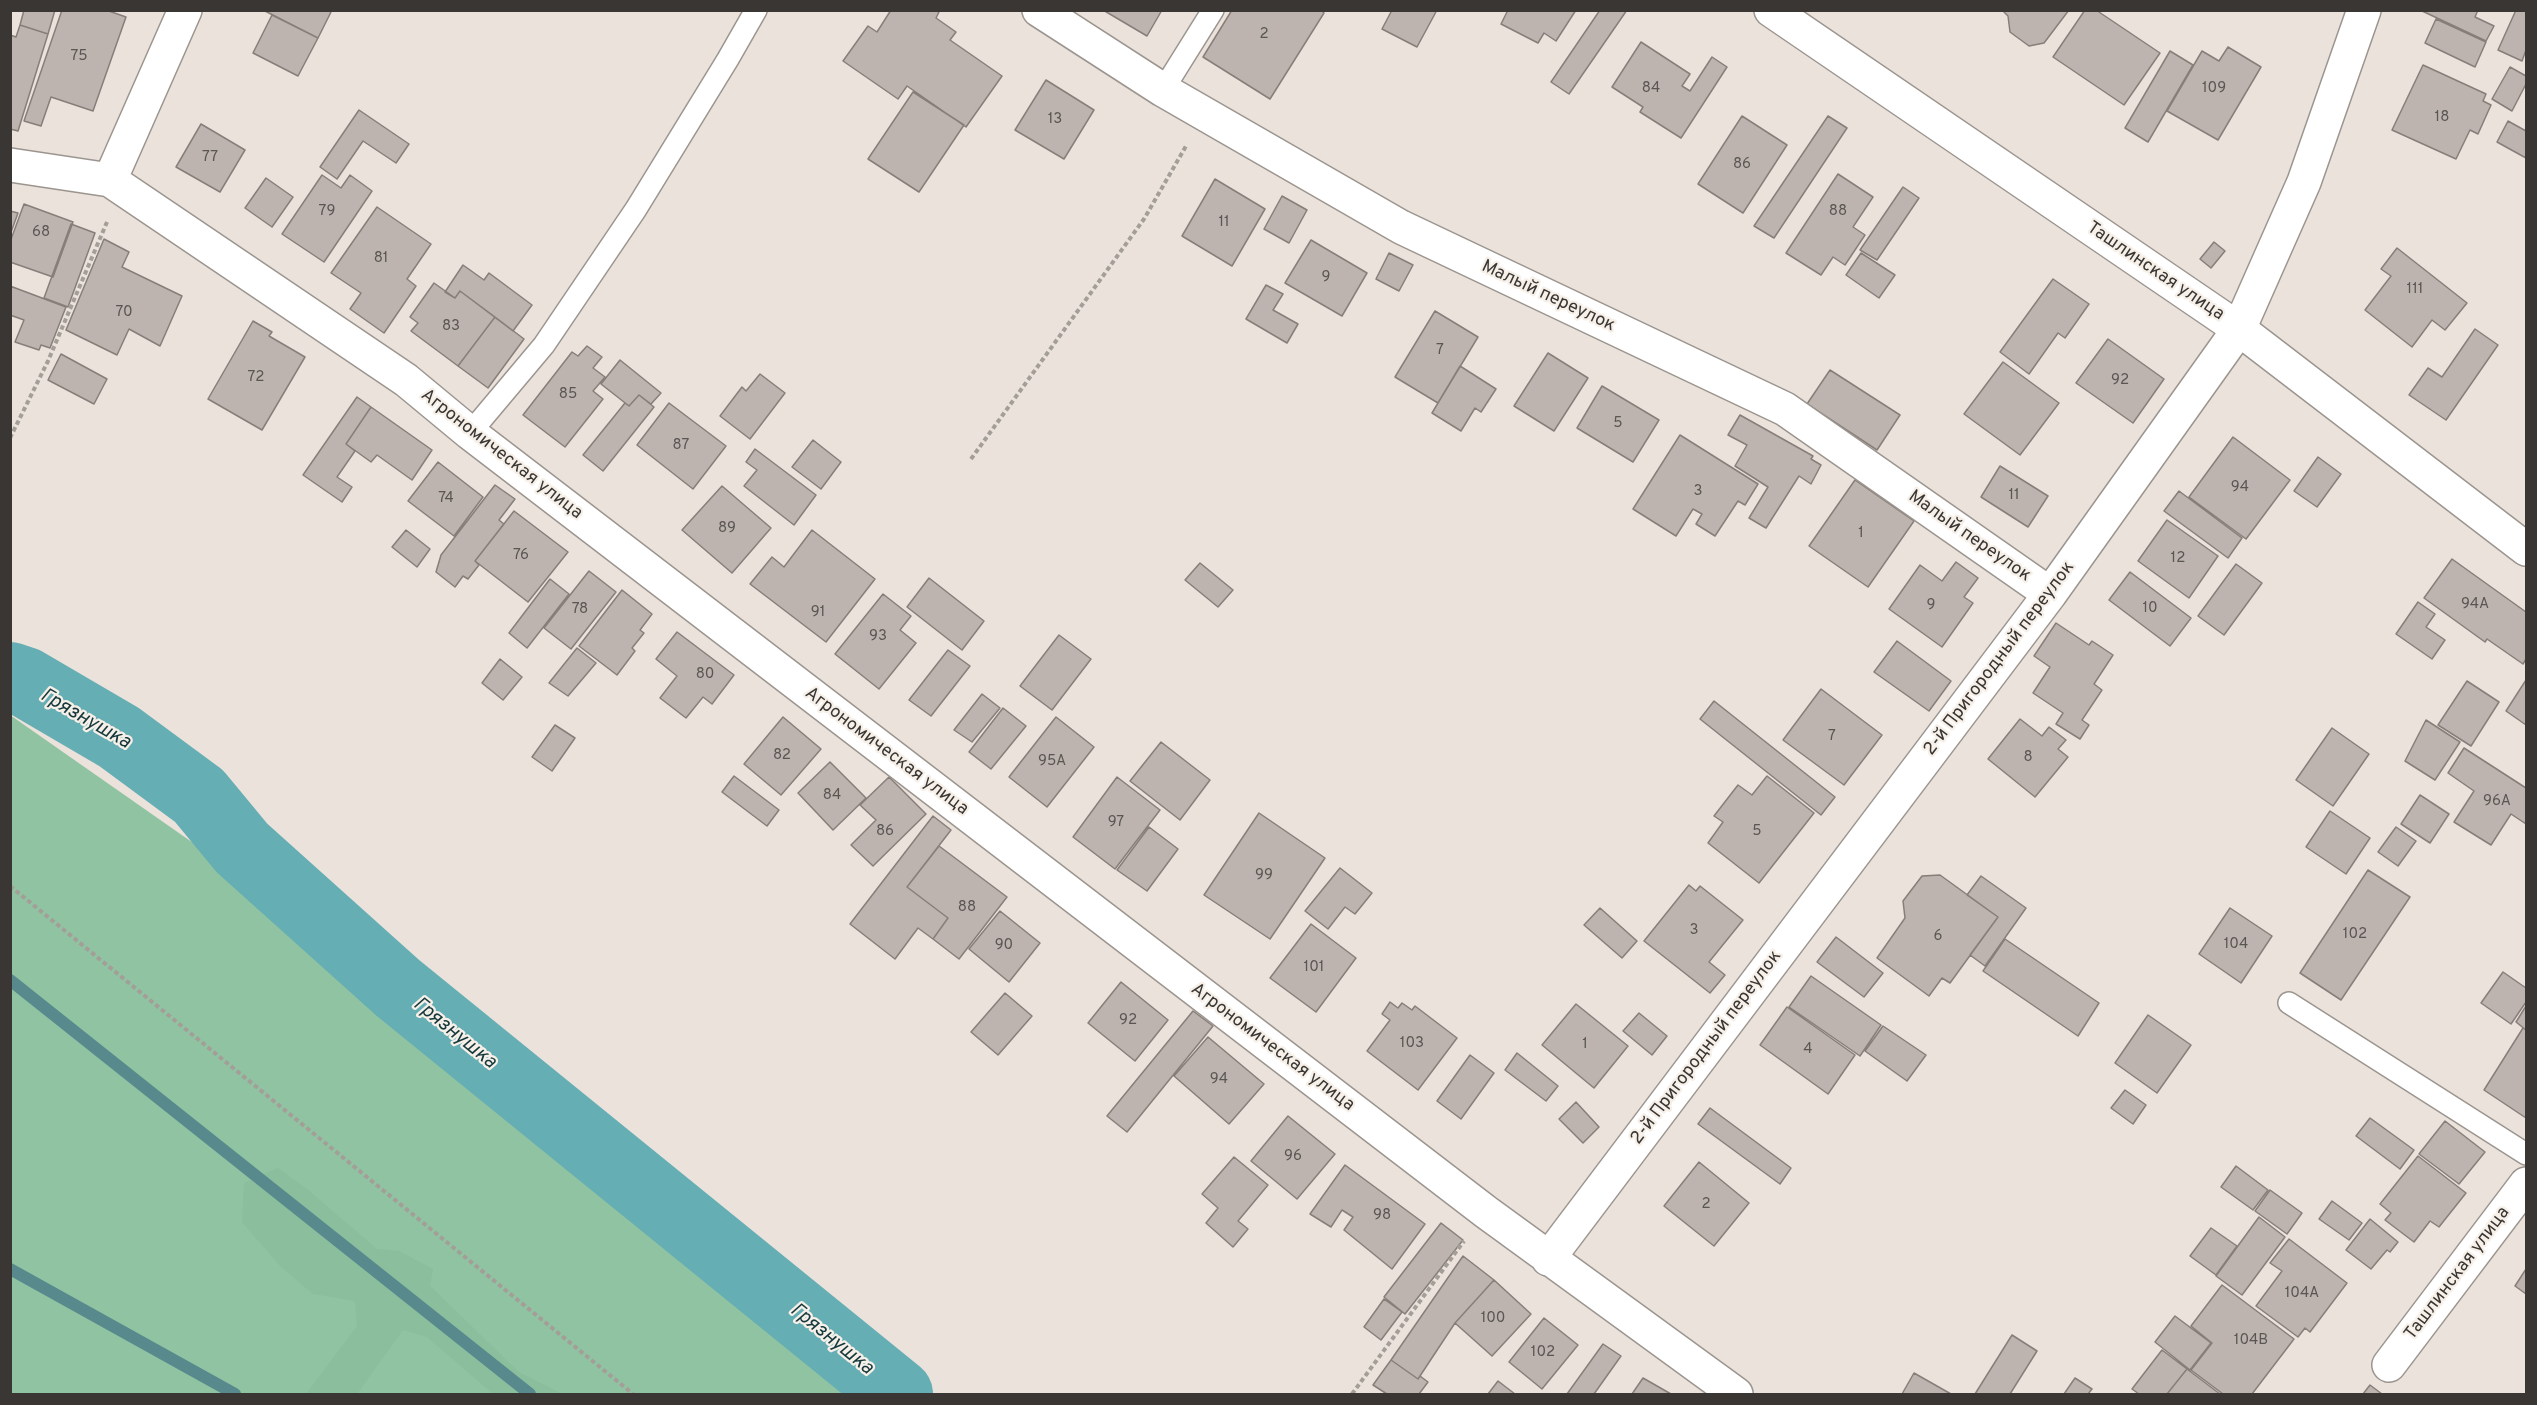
<!DOCTYPE html>
<meta charset="utf-8">
<style>
body{margin:0}
#map{position:relative;width:2537px;height:1405px;overflow:hidden;background:#eae2db;font-family:Overpass,sans-serif}
canvas{display:block}
.frame{position:absolute;inset:0;border:12px solid #393633;pointer-events:none}
</style>
<div id="map">
<canvas width="2537" height="1405"></canvas>
<div class="frame"></div>
</div>
<script>
const c = document.querySelector('canvas').getContext('2d');
c.lineJoin = 'round';
function fill(path, color) {
  c.fillStyle = color;
  c.fill(path, 'evenodd');
}
function trace(path, color, width, dash) {
  c.strokeStyle = color;
  c.lineWidth = width;
  c.lineCap = dash ? 'butt' : 'round';
  c.setLineDash(dash || []);
  c.stroke(path);
}
function write(font, color, halo, rows, align = 'center') {
  c.font = font + ' Overpass,sans-serif';
  c.lineWidth = 4.5;
  c.setLineDash([]);
  c.textBaseline = 'middle';
  c.strokeStyle = halo;
  c.fillStyle = color;
  for (const [text, x, y, turn = 0] of rows) {
    c.save();
    c.translate(x, y);
    c.rotate((+turn || 0) * Math.PI / 180);
    c.textAlign = isNaN(turn) ? turn : align;
    if (halo) c.strokeText(text, 0, 0);
    c.fillText(text, 0, 0);
    c.restore();
  }
}
fill(new Path2D(`
 M10 715 229 868 847 1394H11Z`), '#90c3a1');
fill(new Path2D(`
 M278 1168 307 1189 377 1249 399 1251 433 1269 430 1286 519 1372 563 1394H493L427 1337 403 1330 357 1394H306L357 1326 355 1301 313 1294 281 1267 242 1222 244 1183Z`), '#8abe9c');
trace(new Path2D(`
 M10 980 530 1394
 M10 1269 235 1394`), '#588a8d', 12);
trace(new Path2D(`
 M10 677 25 682 119 737 199 796 242 848 398 988 898 1394`), '#65aeb4', 70);
const building = new Path2D(`
 M24 10H55L48 34 20 25Z
 M62 10H106L126 17 93 111 51 97 41 126 24 121Z
 M263 10H332L318 38Z
 M891 10H937L939 12 936 18 956 32 950 40 1002 76 966 127 907 86 898 99 843 61 868 26 877 32Z
 M1103 10H1162L1147 36Z
 M1232 10H1321L1324 13 1270 99 1203 57Z
 M1392 10H1437L1417 47 1382 29Z
 M1508 10H1576L1556 41 1544 33 1538 43 1501 24Z
 M1600 10H1627L1569 94 1551 82Z
 M2002 10H2069L2044 43 2029 46 2010 32 2008 16Z
 M2085 10H2096L2160 53 2124 105 2053 57Z
 M2420 10H2478L2475 17 2494 26 2486 41Z
 M2516 10H2526V50L2522 61 2498 50Z
 M272 15 318 38 298 76 253 53Z
 M2436 19 2486 42 2475 67 2425 43Z
 M20 25 48 34 18 131 10 129V35L16 37Z
 M1641 42 1690 74 1682 86 1690 91 1712 57 1727 67 1681 138 1640 112 1643 107 1612 87Z
 M2228 47 2261 67 2218 140 2167 111 2202 51 2219 61Z
 M2170 51 2193 65 2148 142 2125 128Z
 M2423 65 2486 94 2483 101 2491 105 2478 134 2470 130 2456 159 2392 130Z
 M2510 67 2526 76V84L2512 111 2492 99Z
 M1046 80 1094 110 1064 159 1015 130Z
 M913 92 964 125 919 192 868 159Z
 M359 110 409 144 396 163 363 141 337 179 320 167Z
 M1742 116 1787 145 1743 213 1698 184Z
 M1828 116 1847 128 1774 238 1754 226Z
 M2508 121 2526 131V158L2497 142Z
 M201 124 245 150 220 192 176 167Z
 M1838 174 1873 197 1853 227 1865 235 1845 265 1833 257 1821 275 1786 253Z
 M322 175 341 188 350 175 372 191 324 262 282 234Z
 M266 178 293 197 272 227 245 208Z
 M1215 179 1265 209 1232 266 1182 236Z
 M1903 187 1919 198 1877 260 1860 250Z
 M1282 196 1307 210 1289 243 1264 229Z
 M24 204 73 222 53 277 10 262V242Z
 M377 207 431 244 407 279 416 286 384 333 350 309 361 293 331 273Z
 M10 211 18 213 10 235Z
 M71 224 95 233 68 307 44 298Z
 M104 239 129 252 122 267 182 296 160 346 129 329 117 355 66 330Z
 M1311 240 1367 273 1342 316 1285 283Z
 M2214 242 2225 251 2211 268 2200 259Z
 M2397 248 2467 303 2445 330 2432 320 2412 347 2365 310 2391 276 2381 269Z
 M1389 253 1413 265 1399 291 1376 279Z
 M1861 253 1895 275 1879 298 1846 275Z
 M463 265 484 280 489 273 532 305 513 331 460 291 455 298 445 292Z
 M2053 279 2089 304 2065 338 2058 333 2029 374 2000 352Z
 M434 283 455 298 460 291 495 317 458 366 411 331 418 323 410 317Z
 M1266 285 1283 294 1273 310 1298 324 1287 343 1246 319Z
 M10 286 66 307 50 348 41 345 39 350 15 342 24 320 10 315Z
 M1435 311 1478 337 1438 403 1395 377Z
 M495 317 524 339 488 388 458 366Z
 M253 321 272 332 269 336 305 357 262 430 208 399Z
 M2475 329 2498 345 2446 420 2409 395 2428 368 2442 377Z
 M2108 339 2164 379 2133 423 2076 383Z
 M587 346 602 357 593 368 605 377 593 391 603 399 565 447 523 415 572 352 578 356Z
 M1548 353 1588 378 1554 431 1514 406Z
 M61 354 107 379 94 404 48 380Z
 M620 360 661 393 651 404 639 395 629 406 601 384Z
 M2003 362 2059 403 2020 455 1964 414Z
 M1460 366 1496 389 1481 412 1475 408 1461 431 1432 413Z
 M1830 370 1900 415 1877 450 1807 404Z
 M760 374 785 393 750 439 720 416 742 387 746 391Z
 M1602 386 1659 420 1633 462 1577 428Z
 M639 395 654 407 603 471 583 455 625 403 629 406Z
 M357 397 371 407 346 444 355 451 337 477 352 487 342 502 303 475Z
 M669 403 726 446 693 489 637 445Z
 M371 407 432 450 412 480 377 455 371 462 346 444Z
 M1740 415 1813 456 1811 459 1821 465 1811 484 1799 476 1766 528 1749 518 1768 487 1735 466 1747 445 1728 435Z
 M1680 435 1758 484 1745 505 1738 501 1715 536 1696 524 1702 514 1693 509 1676 536 1633 509Z
 M2233 437 2290 480 2246 539 2189 497Z
 M813 440 841 462 821 489 792 467Z
 M755 449 816 495 794 525 744 486 757 470 746 462Z
 M2318 457 2341 474 2317 507 2294 491Z
 M438 462 483 497 454 536 408 501Z
 M2000 466 2048 496 2028 527 1981 497Z
 M1855 480 1914 521 1868 587 1809 546Z
 M495 485 515 499 499 520 504 524 475 561 479 565 468 579 463 576 455 587 436 572 441 555Z
 M722 486 771 528 732 573 682 530Z
 M2179 491 2242 538 2228 558 2164 511Z
 M514 511 568 552 528 602 475 561Z
 M2167 520 2218 556 2189 598 2138 561Z
 M406 530 430 549 417 567 392 547Z
 M812 530 875 579 826 642 750 584 772 557 784 567Z
 M2452 559 2526 612V659L2523 664 2487 639 2485 642 2424 598Z
 M1956 562 1978 578 1964 597 1973 603 1942 647 1889 609 1920 565 1942 581Z
 M1200 563 1233 590 1218 607 1185 580Z
 M2236 564 2262 583 2224 635 2198 616Z
 M589 571 616 592 571 649 544 628Z
 M2130 572 2191 618 2170 646 2109 600Z
 M929 578 984 621 962 650 907 607Z
 M550 579 569 594 527 648 509 633Z
 M622 590 652 614 640 630 644 633 632 648 635 651 617 675 579 646Z
 M883 594 911 616 900 630 916 643 879 689 835 654Z
 M2418 602 2435 614 2426 627 2445 640 2432 659 2396 634Z
 M2056 623 2089 645 2092 641 2113 655 2094 684 2102 690 2082 720 2089 725 2080 739 2056 724 2063 713 2033 693 2050 667 2034 656Z
 M677 632 734 675 712 704 703 697 686 718 660 698 677 676 656 659Z
 M1059 635 1091 659 1052 710 1020 686Z
 M1897 641 1951 681 1929 711 1874 672Z
 M577 648 596 663 568 696 549 683Z
 M948 650 970 666 931 716 909 700Z
 M500 659 522 677 503 700 482 683Z
 M2526 680V725L2506 711Z
 M2467 681 2499 702 2471 746 2438 725Z
 M1821 689 1882 735 1844 785 1783 740Z
 M982 694 1000 708 972 742 954 730Z
 M1714 701 1835 797 1821 815 1700 719Z
 M1003 708 1026 726 991 769 969 752Z
 M783 717 821 749 781 795 744 764Z
 M1056 717 1094 747 1047 807 1009 777Z
 M2020 719 2042 736 2049 727 2066 740 2058 749 2068 757 2035 797 1988 759Z
 M2426 720 2460 742 2435 780 2405 761Z
 M555 725 575 738 552 771 532 757Z
 M2332 728 2369 754 2333 806 2296 780Z
 M1161 742 1210 780 1180 820 1130 781Z
 M2464 748 2526 788V824L2511 814 2491 845 2454 822 2474 791 2448 773Z
 M830 762 866 798 833 830 798 793Z
 M734 776 779 810 767 826 722 792Z
 M1767 776 1814 813 1759 883 1708 843 1723 822 1714 816 1738 785 1752 795Z
 M889 777 926 814 873 866 851 845 876 820 860 805Z
 M1117 777 1160 810 1115 869 1073 837Z
 M2420 795 2449 814 2430 843 2401 824Z
 M2330 811 2370 838 2346 874 2306 847Z
 M1259 813 1325 858 1270 939 1204 895Z
 M933 816 951 830 907 887 948 918 933 939 918 928 895 959 850 924Z
 M1149 827 1178 849 1147 891 1117 870Z
 M2396 827 2416 841 2398 866 2378 852Z
 M939 846 1007 897 959 959 933 939 948 918 907 887Z
 M1340 868 1372 893 1355 914 1345 907 1328 929 1305 911Z
 M2368 870 2410 897 2341 1000 2300 973Z
 M1940 875 1998 917 1950 983 1942 978 1929 996 1877 958 1905 918 1903 901 1922 876Z
 M1981 876 2026 908 1985 966 1970 955 1998 917 1967 895Z
 M1689 885 1696 891 1700 886 1743 920 1709 962 1725 975 1710 993 1644 941Z
 M1600 908 1637 941 1622 958 1584 925Z
 M2230 908 2272 936 2241 983 2199 954Z
 M1000 911 1040 943 1009 982 969 949Z
 M1311 924 1356 958 1316 1012 1270 978Z
 M1836 937 1883 973 1864 997 1817 962Z
 M2005 939 2099 1003 2078 1036 1983 971Z
 M2503 972 2526 988V1002L2511 1024 2481 1003Z
 M1811 976 1881 1025 1860 1056 1789 1007Z
 M1121 982 1168 1020 1135 1061 1088 1023Z
 M1005 993 1032 1016 998 1055 971 1032Z
 M1390 1002 1398 1008 1402 1003 1412 1010 1415 1006 1457 1038 1418 1090 1367 1051 1390 1020 1382 1014Z
 M1576 1004 1628 1046 1594 1088 1542 1045Z
 M2526 1006V1030L2516 1022Z
 M1787 1007 1855 1055 1828 1094 1760 1045Z
 M1193 1011 1213 1026 1127 1132 1107 1116Z
 M1639 1013 1667 1036 1652 1055 1623 1031Z
 M2148 1015 2191 1045 2157 1093 2115 1063Z
 M1883 1026 1926 1055 1907 1081 1865 1051Z
 M2523 1028 2526 1030V1118L2484 1090Z
 M1208 1037 1264 1084 1229 1124 1174 1076Z
 M1517 1053 1558 1086 1546 1101 1505 1070Z
 M1470 1055 1494 1073 1461 1119 1437 1101Z
 M2125 1090 2146 1105 2133 1124 2111 1108Z
 M1576 1102 1599 1127 1583 1143 1559 1119Z
 M1710 1108 1791 1168 1780 1184 1698 1124Z
 M1288 1116 1335 1154 1297 1199 1251 1161Z
 M2370 1118 2414 1150 2400 1169 2356 1136Z
 M2445 1121 2485 1152 2459 1184 2419 1154Z
 M2418 1156 2466 1193 2439 1227 2430 1221 2414 1242 2385 1220 2391 1213 2380 1204Z
 M1234 1157 1268 1185 1238 1221 1248 1229 1233 1247 1206 1223 1218 1208 1202 1194Z
 M1699 1162 1749 1203 1714 1246 1664 1206Z
 M1345 1165 1425 1224 1392 1269 1344 1230 1353 1217 1342 1210 1331 1227 1310 1214Z
 M2236 1166 2268 1190 2253 1210 2221 1187Z
 M2270 1190 2302 1213 2287 1234 2255 1211Z
 M2332 1201 2362 1223 2349 1240 2319 1219Z
 M2259 1217 2285 1237 2242 1295 2216 1276Z
 M2370 1219 2398 1242 2390 1252 2387 1250 2371 1269 2346 1250Z
 M1441 1223 1463 1240 1405 1314 1384 1297Z
 M2211 1228 2237 1246 2216 1275 2190 1256Z
 M2289 1239 2347 1283 2310 1332 2305 1328 2298 1337 2256 1306 2282 1271 2270 1263Z
 M1463 1256 1494 1280 1455 1323 1418 1379 1391 1360Z
 M2526 1269V1294L2515 1286Z
 M1494 1280 1531 1314 1492 1356 1455 1323Z
 M2222 1285 2294 1339 2252 1394H2223L2191 1370 2212 1343 2191 1326Z
 M1384 1299 1402 1312 1381 1340 1364 1327Z
 M2175 1316 2211 1343 2190 1370 2155 1342Z
 M1544 1318 1578 1345 1542 1389 1509 1362Z
 M2012 1335 2037 1351 2010 1394H1975Z
 M1603 1344 1621 1356 1594 1394H1567Z
 M2162 1350 2187 1369 2167 1394H2139L2132 1389Z
 M1391 1360 1418 1379 1420 1376 1428 1382 1419 1394H1387L1373 1385Z
 M2187 1369 2220 1394H2167Z
 M1914 1373 1951 1394H1902Z
 M1643 1378 1671 1394H1632Z
 M2075 1378 2092 1389 2088 1394H2064Z
 M1498 1381 1515 1394H1488Z
 M2370 1385 2382 1394H2363Z`);
fill(building, '#bdb4b0');
trace(building, '#877e7a', 1.5);
const lane = new Path2D(`
 M1163 90 1213 10
 M470 433 544 345 636 209 728 59 756 10
 M2289 1003 2526 1154`);
const street = new Path2D(`
 M1039 10 1163 90 1401 227 1785 409 2050 594
 M1771 10 2239 329 2526 549
 M10 165 110 180 406 380 470 433 1486 1212 1736 1394
 M110 180 185 10
 M1548 1259 2050 594 2239 329 2304 182 2364 10
 M2389 1365 2526 1184`);
trace(lane, '#9c958f', 24);
trace(street, '#9c958f', 36);
trace(new Path2D(`
 M10 438 48 361 107 222
 M971 459 1144 219 1186 146
 M10 886 633 1394
 M1352 1394 1464 1241`), '#a49e99', 4, [4.5, 3]);
trace(lane, '#fff', 21);
trace(street, '#fff', 33);
write('15px', '#5a5652', null, [
 ["2",1264,35],
 ["75",79,57],
 ["84",1651,89],
 ["109",2214,89],
 ["18",2442,118],
 ["13",1055,120],
 ["77",210,158],
 ["86",1742,165],
 ["79",327,212],
 ["88",1838,212],
 ["11",1224,223],
 ["68",41,233],
 ["81",381,259],
 ["9",1326,278],
 ["111",2415,290],
 ["70",124,313],
 ["83",451,327],
 ["7",1440,351],
 ["72",256,378],
 ["92",2120,381],
 ["85",568,395],
 ["5",1618,424],
 ["87",681,446],
 ["94",2240,488],
 ["3",1698,492],
 ["11",2014,496],
 ["74",446,499],
 ["89",727,529],
 ["1",1861,534],
 ["76",521,556],
 ["12",2178,559],
 ["94А",2475,605],
 ["9",1931,606],
 ["10",2150,609],
 ["78",580,610],
 ["91",818,613],
 ["93",878,637],
 ["80",705,675],
 ["7",1832,737],
 ["82",782,756],
 ["8",2028,758],
 ["95А",1052,762],
 ["84",832,796],
 ["96А",2497,802],
 ["97",1116,823],
 ["86",885,832],
 ["5",1757,832],
 ["99",1264,876],
 ["88",967,908],
 ["3",1694,931],
 ["102",2355,935],
 ["6",1938,937],
 ["104",2236,945],
 ["90",1004,946],
 ["101",1314,968],
 ["92",1128,1021],
 ["103",1412,1044],
 ["1",1585,1045],
 ["4",1808,1050],
 ["94",1219,1080],
 ["96",1293,1157],
 ["2",1706,1205],
 ["98",1382,1216],
 ["104А",2302,1294],
 ["100",1493,1319],
 ["104В",2251,1341],
 ["102",1543,1353]
]);
write('18px', '#393633', '#f7f0e9', [
 ["Ташлинская улица",2155,272,34],
 ["Малый переулок",1548,297,25],
 ["Агрономическая улица",501,455,38],
 ["Малый переулок",1969,537,35],
 ["2-й Пригородный переулок",2000,659,-53],
 ["Агрономическая улица",886,752,37],
 ["Агрономическая улица",1272,1048,37],
 ["2-й Пригородный переулок",1707,1048,-53],
 ["Ташлинская улица",2458,1274,-53]
]);
write('italic 20px', '#14383b', '#f7f0e9', [
 ["Грязнушка",85,720,30],
 ["Грязнушка",454,1034,39],
 ["Грязнушка",831,1340,39]
]);
</script>
